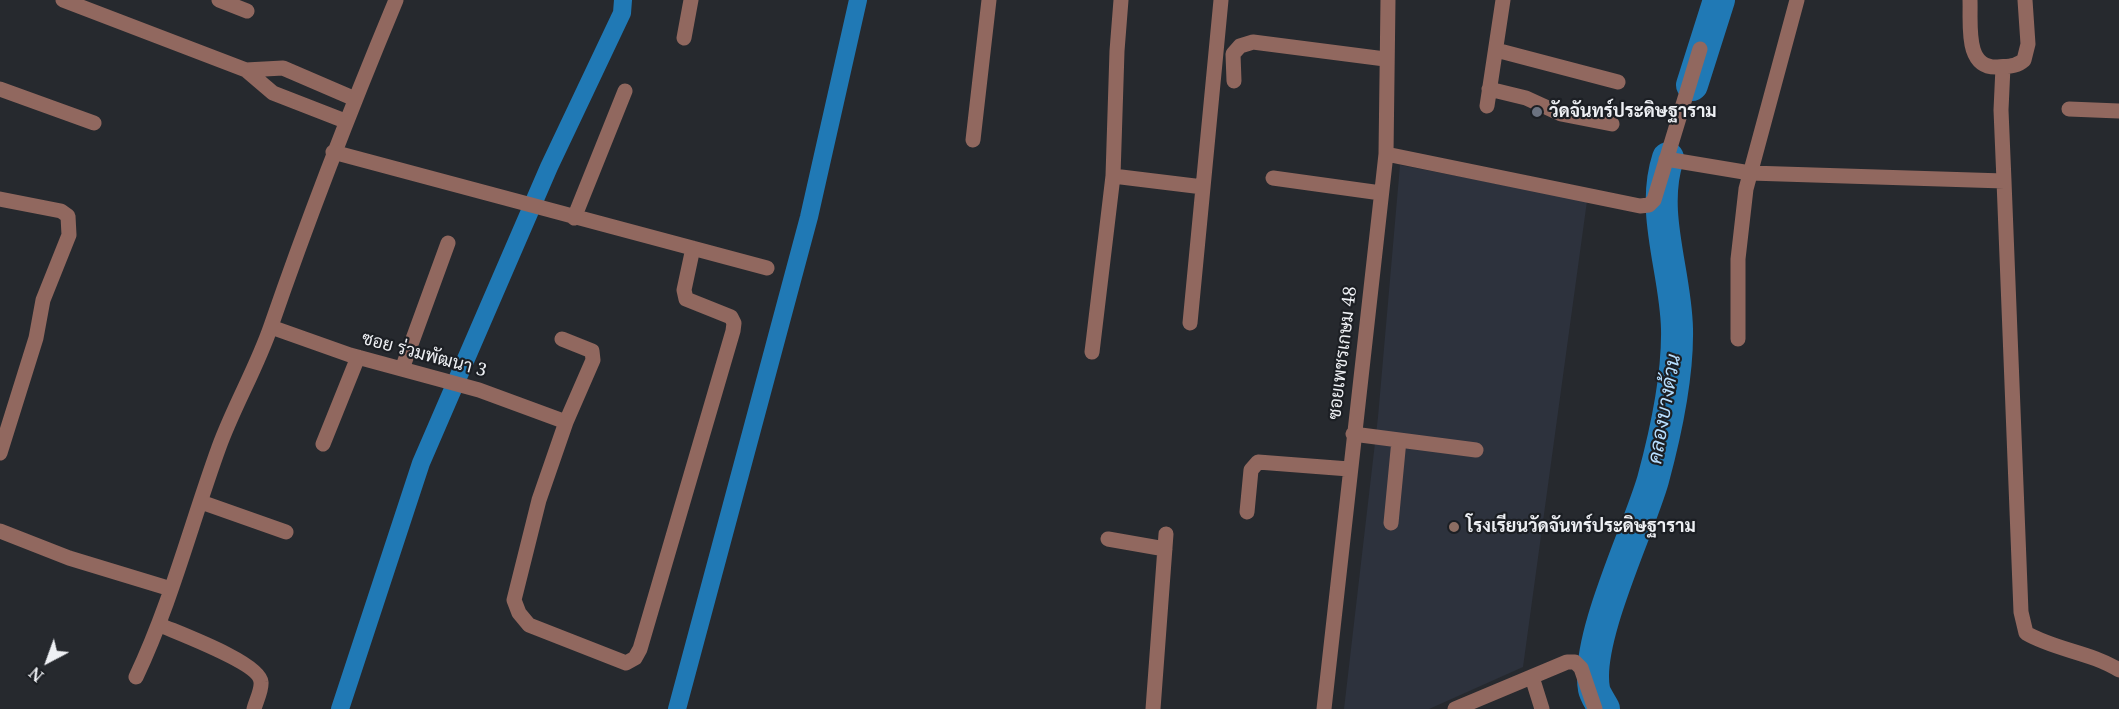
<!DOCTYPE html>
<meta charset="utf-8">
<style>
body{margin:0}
#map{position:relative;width:2119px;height:709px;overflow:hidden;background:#26292e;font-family:"Noto Serif",serif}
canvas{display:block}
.north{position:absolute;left:18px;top:631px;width:60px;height:60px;-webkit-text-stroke:4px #1c1f24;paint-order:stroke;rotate:221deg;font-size:16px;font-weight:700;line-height:24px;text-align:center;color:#eef0f4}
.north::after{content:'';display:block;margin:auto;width:21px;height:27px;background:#eef0f4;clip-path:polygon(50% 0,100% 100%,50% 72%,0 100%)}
</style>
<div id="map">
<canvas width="2119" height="709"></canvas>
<div class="north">N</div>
</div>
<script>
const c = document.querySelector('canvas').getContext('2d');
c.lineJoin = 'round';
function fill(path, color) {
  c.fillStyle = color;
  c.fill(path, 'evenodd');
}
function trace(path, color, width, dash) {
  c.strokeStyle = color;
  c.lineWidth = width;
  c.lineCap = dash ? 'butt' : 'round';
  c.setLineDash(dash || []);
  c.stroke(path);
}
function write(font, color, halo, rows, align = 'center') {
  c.font = font + ' "Noto Serif",Sarabun,serif';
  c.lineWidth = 4.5;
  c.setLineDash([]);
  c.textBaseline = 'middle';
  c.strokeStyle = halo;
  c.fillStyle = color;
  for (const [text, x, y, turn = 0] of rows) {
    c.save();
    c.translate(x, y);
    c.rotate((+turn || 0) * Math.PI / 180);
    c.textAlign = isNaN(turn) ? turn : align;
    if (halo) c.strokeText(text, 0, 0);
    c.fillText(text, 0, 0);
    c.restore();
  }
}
fill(new Path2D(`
 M1400 165 1587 201 1523 667 1429 709H1344L1378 417Z`), '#2d323d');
trace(new Path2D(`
 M340 709 421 463 549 167 622 13 623 0
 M677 709 809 217 858 0`), '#2079b5', 18);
trace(new Path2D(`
 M1692 85 1719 0
 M1604 709C1601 703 1595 695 1594 689 1585 639 1638 532 1653 480 1666 432 1678 378 1677 329 1676 272 1650 213 1668 158`), '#2079b5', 32);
trace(new Path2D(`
 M63 0 246 70 273 93 345 121
 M219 0 247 11
 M1970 0C1971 24 1964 69 1998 67 2008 66 2016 67 2024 60L2028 44 2025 0
 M684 38 691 0
 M1496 50 1618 82
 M2003 67 2001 110 2004 181
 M246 70 283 68 355 99
 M1234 81 1233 54 1240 46 1253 42 1385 59
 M0 89 94 123
 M1489 89 1526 98 1561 114 1612 124
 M1487 106 1503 0
 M2069 109 2119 111
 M973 140 989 0
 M333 152 767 268
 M1386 154 1640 206 1649 205 1654 200 1700 49
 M1666 159 1750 173 2004 181 2021 612 2026 633C2055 650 2090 652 2119 670
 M1113 176 1203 187
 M1273 178 1381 193
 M0 199 61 211 68 216 69 235 43 300 36 338 0 453
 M574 218 625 91
 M1190 323 1221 0
 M271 327 350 355 479 390 566 422
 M562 339 592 351 593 360 566 422 539 500 514 600 519 613 529 625 626 663 635 658 640 649 733 331 734 323 731 317 686 299 684 290 693 248
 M1738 339V259L1746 189 1797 0
 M1092 352 1113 176 1117 51 1121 0
 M402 369 448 243
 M1353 434 1476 450
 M323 444 358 357
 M201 502 286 532
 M1247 512 1251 470 1258 462 1349 469
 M1391 523 1399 440
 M0 531 69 558 171 589
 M1108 539 1165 549
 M160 625C178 633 260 663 261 682 262 690 256 701 254 709
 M136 677C171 603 191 524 219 447 234 406 257 367 271 326 309 216 351 108 396 0
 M1532 677 1542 709
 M1153 709 1166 534
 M1324 709 1386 154 1388 0
 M1455 709 1567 662H1575L1581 668 1595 709`), '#91685f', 15);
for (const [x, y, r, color] of [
 [1537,112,6,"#6b7280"],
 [1454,527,6,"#8d6e63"]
]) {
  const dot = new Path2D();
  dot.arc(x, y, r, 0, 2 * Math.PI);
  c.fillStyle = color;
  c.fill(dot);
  trace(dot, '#1c1f24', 2);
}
write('bold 18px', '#eef0f4', '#1c1f24', [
 ["วัดจันทร์ประดิษฐาราม",1549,112],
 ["โรงเรียนวัดจันทร์ประดิษฐาราม",1466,527]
], 'left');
write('18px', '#eef0f4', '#1c1f24', [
 ["ซอยเพชรเกษม 48",1343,353,-83],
 ["ซอย ร่วมพัฒนา 3",424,355,15]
]);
write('italic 20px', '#b8dfff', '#1c1f24', [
 ["คลองบางด้วน",1665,409,-80]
]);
</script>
